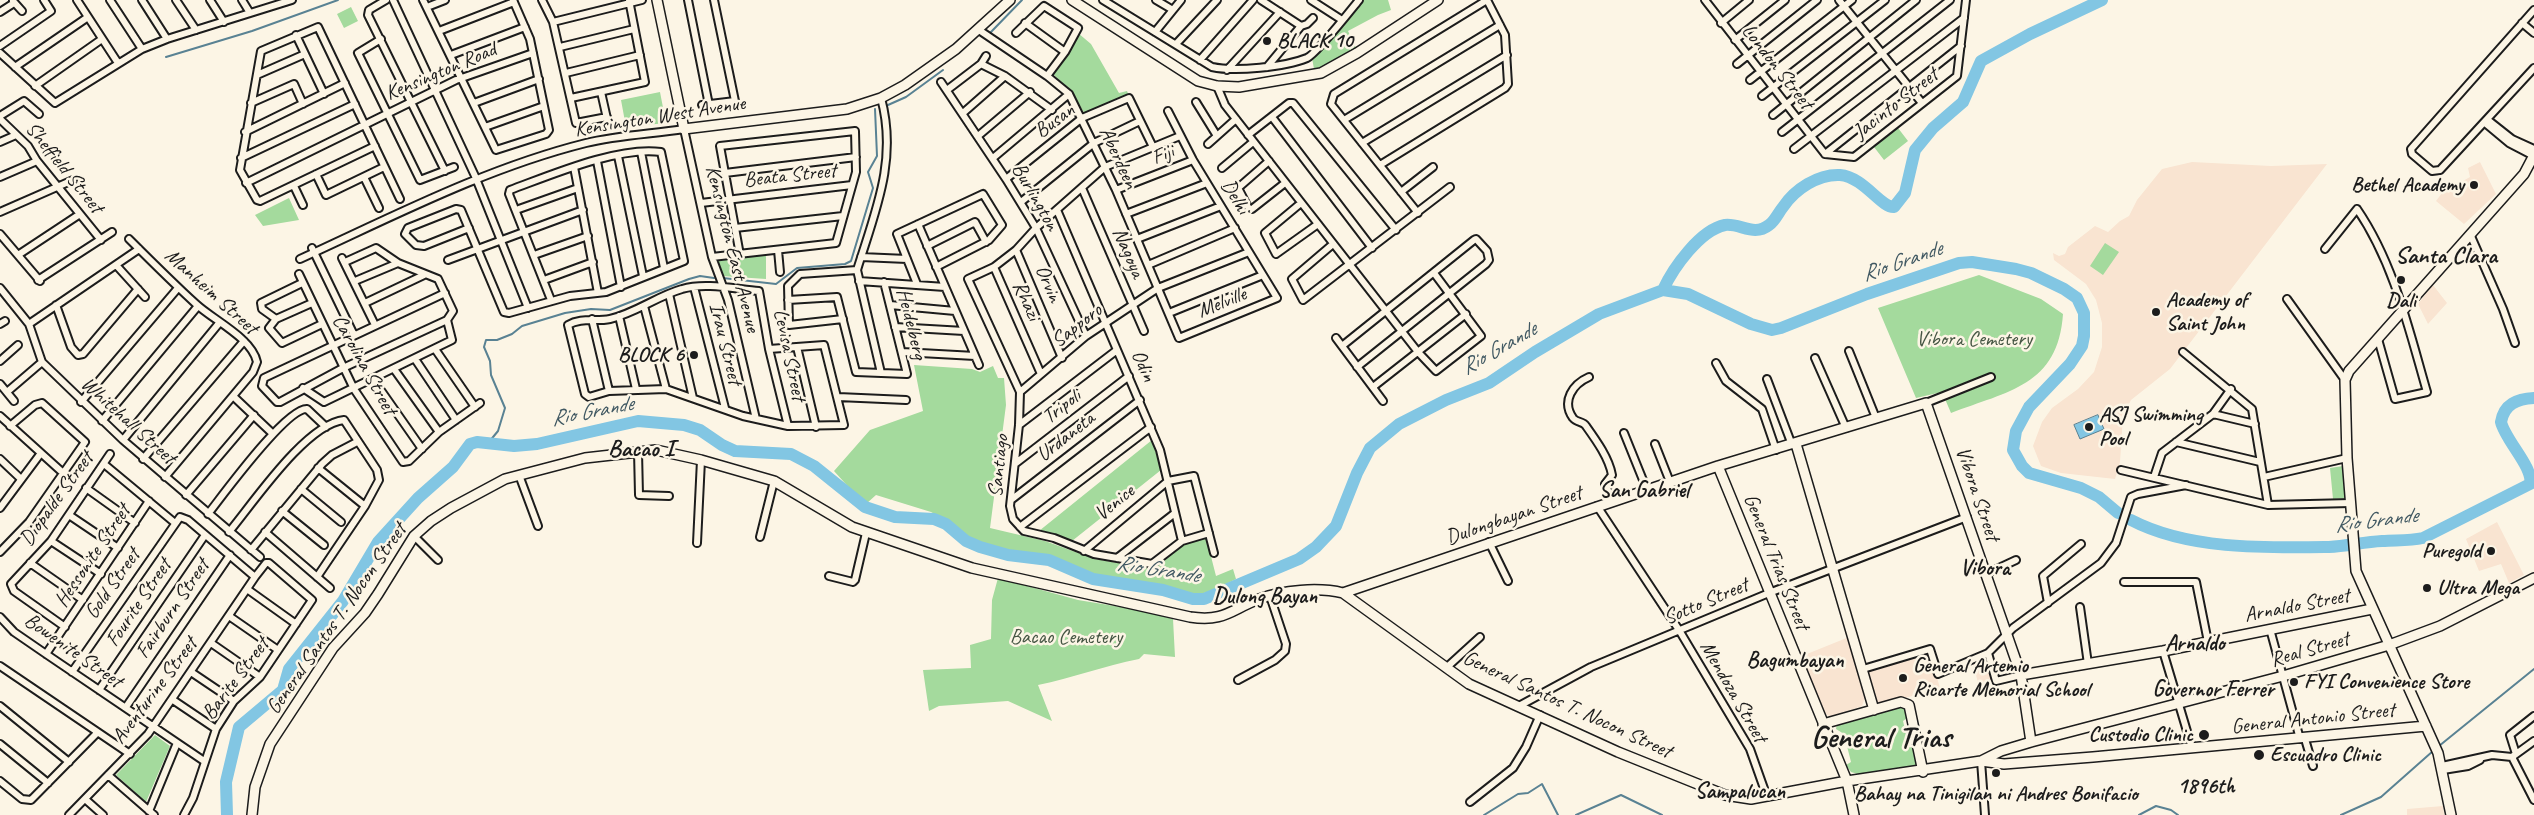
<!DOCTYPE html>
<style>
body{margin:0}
canvas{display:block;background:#fcf5e5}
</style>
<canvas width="2534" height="815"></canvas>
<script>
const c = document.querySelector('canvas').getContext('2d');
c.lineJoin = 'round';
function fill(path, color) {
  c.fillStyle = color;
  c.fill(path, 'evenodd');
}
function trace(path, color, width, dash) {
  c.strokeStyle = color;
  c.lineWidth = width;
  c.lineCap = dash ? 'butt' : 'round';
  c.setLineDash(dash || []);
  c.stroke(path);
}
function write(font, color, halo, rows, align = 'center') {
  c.font = font + ' Caveat,sans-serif';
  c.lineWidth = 5;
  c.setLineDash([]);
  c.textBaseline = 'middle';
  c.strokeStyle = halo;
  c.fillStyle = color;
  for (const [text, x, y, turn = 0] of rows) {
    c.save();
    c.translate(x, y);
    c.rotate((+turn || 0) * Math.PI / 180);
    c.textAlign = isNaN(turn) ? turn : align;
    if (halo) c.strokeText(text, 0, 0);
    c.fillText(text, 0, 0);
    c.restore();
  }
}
fill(new Path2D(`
 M2192 162 2271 166 2327 164 2170 369 2131 400 2123 416 2120 462 2115 479 2061 473 2041 466 2033 446 2042 422 2052 408 2078 389 2094 372 2102 347V323L2096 300 2086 284 2054 260 2053 253 2059 256 2065 254 2068 247 2095 226 2108 232 2120 221 2129 216 2137 200 2162 169Z
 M2480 162 2496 194 2464 224 2436 201 2442 193 2470 177 2468 168Z
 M2433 285 2447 303 2428 324 2418 304Z
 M2497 522 2524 575 2509 583 2501 564 2479 571 2466 539Z
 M1849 637 1867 692 1862 706 1831 717 1820 711 1797 658Z
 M1929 650 1940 688 1877 706 1866 668Z
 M1987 655 1995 682 1979 686 1972 661Z
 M2443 806 2444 815H2407V809Z`), '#f9e4d1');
fill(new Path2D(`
 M1363 0H1388L1391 10 1378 15 1348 31 1357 50 1326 67 1314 69 1312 58Z
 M351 7 358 21 344 28 337 14Z
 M1078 33 1091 44 1119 93 1127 91 1129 96 1085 114 1071 93 1054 75V72Z
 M660 92 666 123 626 127 621 100Z
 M1898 128 1908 141 1884 160 1874 147Z
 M289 198 299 220 263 226 255 215Z
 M2105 243 2119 252 2103 275 2090 266Z
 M766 255V279L722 276 717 261Z
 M1979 275 2041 299 2063 314C2058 386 2008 391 1951 413L1942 392 1916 398 1878 308Z
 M914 365 972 369 980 372 993 366 998 378H1004L1006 405 990 528 1045 541 1095 559 1152 569 1185 542 1206 537 1216 576 1233 569 1236 579 1212 591 1196 595 1128 579 1096 576 1049 556 1023 554 972 540 959 528 931 512 876 495 866 504 862 502 834 471 870 430 923 411Z
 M1152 440 1161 470 1072 541 1053 533 1039 531Z
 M2343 466 2346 498 2333 499 2330 468Z
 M998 578 1078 600 1139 610 1173 619 1175 657 1144 654 1139 659C1104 666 1072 678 1038 685L1052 721 1008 701 939 706 929 711 923 670 971 668 970 645 991 639 992 600Z
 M1904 705 1910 716 1903 721 1909 747 1918 749 1919 764 1915 767 1858 774 1851 772 1846 765 1851 762 1844 734 1836 729 1837 724Z
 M155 735 170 746 146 802 116 775Z`), '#a4da9d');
const water = new Path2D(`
 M2098 415 2104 429 2080 439 2074 425Z`);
fill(water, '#82c6e3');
trace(water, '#598293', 1);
trace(new Path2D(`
 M991 32 1022 0
 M166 57 252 31 338 0
 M888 105 906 97 943 70
 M723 278 776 284 797 268 845 264 851 261 873 188 868 172 877 156 875 109
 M489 442 498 431 505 408 491 375 490 361 484 347 486 340H497L512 334 522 326 565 313 591 309 610 310 689 279 700 276 714 278
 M2439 746 2534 669
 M1484 815 1518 794 1528 793 1542 784 1558 815
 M1576 815 1621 795 1662 815
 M2139 815 2156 806 2171 810 2178 815
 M2341 815 2381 797 2433 751`), '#598293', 2);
trace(new Path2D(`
 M1663 290C1673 268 1700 230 1725 225 1740 223 1754 237 1769 225 1775 221 1778 213 1783 207 1795 189 1818 174 1840 175 1864 177 1881 208 1894 207L1905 193 1915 150 1933 128 1963 102 1981 61 2030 34 2102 0
 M2131 520C2188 550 2266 548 2329 547 2347 546 2364 542 2382 541 2397 540 2409 541 2423 538L2530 484C2534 468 2505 440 2501 422 2504 404 2517 399 2534 398
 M227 815 226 782 239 727 283 690 289 669 343 601 378 542 418 498 453 467 470 444 477 442 514 446 537 444 638 421 684 425 700 430 722 445 735 451 791 454 814 466 865 507 895 517 934 519 946 524 966 541 980 547 1008 555 1049 560 1093 579 1163 590 1193 599H1204L1299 559 1316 547 1336 526 1357 473 1370 448 1399 424 1446 400 1489 383 1535 352 1599 314 1663 290 1688 294 1751 324 1772 330 1781 328 1867 294 1959 263 1972 262 2016 269 2031 273 2064 289 2077 298 2084 313V336L2082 346 2070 364 2029 407 2016 431 2013 450 2022 466 2029 473 2081 488 2099 497 2118 513`), '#82c6e3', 12);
const street = new Path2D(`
 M77 0 118 63
 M110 0 142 49
 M142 0 167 39
 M176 0 196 30
 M210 0 224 22
 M242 0 250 13
 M386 0 369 10 368 15 445 171
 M393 0 475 176 528 308
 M423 0 496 150 546 134 549 130 530 39 513 0
 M542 0 553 22 576 123 607 117
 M688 0 709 105
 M1103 0 1212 67C1235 72 1285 67 1307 58 1317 53 1350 11 1359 0
 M1156 0 1173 10
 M1261 0 1301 26
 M1311 0 1342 20
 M1705 0 1825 154
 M1839 0 1922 103
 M13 1 22 11
 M427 7 445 0
 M2534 10 2411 149 2412 154 2432 171 2440 170 2534 68
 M0 12 14 3
 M553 22 642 0
 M1025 23 1065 52
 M1721 23 1749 0
 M2522 23 2534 33
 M979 30 1047 76 1069 94 1116 190 1179 338 1277 298 1193 160 1168 111
 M439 31 514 2
 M1155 32 1181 0
 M1016 33 1044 6 1078 28 1065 52 1047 76
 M296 35 324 94
 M381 39 358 53 420 180 454 167
 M1735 40 1785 0
 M1176 44 1217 0
 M0 46 51 11 44 0
 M560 47 634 29
 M0 53 55 103 142 49 167 39 292 0
 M451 55 525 27
 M1200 60 1253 0
 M981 64 1005 76 1052 110
 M1737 64 1817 0
 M15 67 88 17
 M1267 67 1301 26 1307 24 1313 18
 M1227 70 1280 12
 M566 73 640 55
 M257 75 305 54
 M1750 80 1852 0
 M941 82 1006 179 1036 228 1086 336
 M35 86 102 39
 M1217 86 1225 105 1418 352 1436 371 1481 336 1434 273
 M947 90 981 64 986 56
 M601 92 608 123
 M1762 96 1885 0
 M571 98 645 82 629 0
 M1196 102 1217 136
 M251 103 294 84 303 104
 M474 103 539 79
 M702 105 735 101 714 0
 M963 113 1005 76
 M1773 115 1916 0
 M0 116 24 101 39 114
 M1272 117 1372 248
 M0 119 28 146 37 161 101 240
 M1344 120 1500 25
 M2488 120 2512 139 2534 149
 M2485 123 2509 143 2534 156
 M485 127 544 106
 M245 132 345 83
 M1782 132 1950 0
 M1248 135 1289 103H1293L1396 230
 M978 136 1030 92
 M1180 136 1105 167 1036 228 1016 250 994 267 968 279 1020 392 1019 425 1010 506 1013 519 1024 531 1054 538 1094 554 1152 564 1182 541 1209 533
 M0 142 16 135
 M1362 143 1507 55
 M1208 144 1236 119
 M375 146 260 201 257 200 240 170 261 51 318 27 400 199
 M1794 149 1964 18
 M641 152 664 268
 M1825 154 1854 157 1957 76 1966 0
 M1825 154 1961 46
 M618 156 643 276
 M241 158 355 104
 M993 158 1069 94
 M597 161 621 287
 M1269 161 1238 188 1249 209H1252L1285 183
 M1380 165 1505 88 1508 84 1505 35 1487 0 1334 94 1331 104 1418 213
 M574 167 598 293
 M1222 168 1253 142
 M725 173 856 157
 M316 174 326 195 384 167
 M0 177 37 161
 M364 177 379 208
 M1006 179 1082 118 1129 98 1153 147
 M246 183 456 80 533 53
 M294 186 303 205
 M1082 188 1144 331
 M1116 190 1193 160
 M1401 192 1433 167
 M1021 202 1094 143 1140 121
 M701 203 852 185
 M1301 203 1265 233 1276 254 1318 224
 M516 210 578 188
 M1057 210 1160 450 1182 541
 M0 212 73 180
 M1126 214 1207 183
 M918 224 979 365
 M469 228 424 246 416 245 405 234 408 228 456 209 461 210 504 312 509 313 570 296 606 292 684 261 661 152C618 146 551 175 510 190L509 194 551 300
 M735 228 843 216
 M0 234 40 281
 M2470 234 2503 309 2515 343
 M129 239C151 261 173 283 196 304 213 320 252 338 257 362L253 372 165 477
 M1137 239 1221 206
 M1333 244 1292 279 1303 300 1450 187
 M927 246 975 222 986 242
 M312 248 354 335
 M2325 249 2357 209C2394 263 2409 330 2427 392L2395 399 2378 339
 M778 250 780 272
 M1016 250 1062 358
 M18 255 80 214
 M534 255 588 236
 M712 257 836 243 856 172 855 131 720 146 740 255
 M861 257 907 259
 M342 258 375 325
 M300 259C394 216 486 168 586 143 618 135 652 134 684 129L712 257 728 300 756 419
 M448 260 583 210
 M116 265 145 297
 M1148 265 1235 228
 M994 267 1041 374
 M857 270C875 212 898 160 881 98
 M857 270 881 373
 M299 274 354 389 403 462 409 461 439 432 480 403
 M38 280 112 232
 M544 280 593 262
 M355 281 398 263
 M859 281 945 287
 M917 284 897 234 983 194 1002 225 989 240 936 267
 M694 287 725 408
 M0 288 29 324 42 362 123 440 260 557
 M445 293 264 378 262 386 277 402H280L343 368 447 320
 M669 294 693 398
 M2287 299 2345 380
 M788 300 837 297 856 372 907 374 884 282
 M312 303 276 319 269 328 282 343 322 324
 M365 303 424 275
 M56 305 71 347 78 355 83 354 138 289
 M890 305 955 311
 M644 306 666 389
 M1169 313 1263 275
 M619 316 636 389
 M276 319 262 309 261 303 302 283
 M592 319 609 391
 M843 319 789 325 788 286 800 274 857 270
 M0 324 5 321
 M29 324 139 249
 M895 327 964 331
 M1336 338 1383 401
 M1342 346 1474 240 1476 239 1487 251 1489 260 1486 264 1357 367
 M797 347 816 427
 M435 349 475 407
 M769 349 824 345 844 425 788 426 743 416 666 389 609 391 589 397 585 394 568 325C581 317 596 322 610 319 636 313 657 296 682 289 705 282 735 289 759 291L769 349 788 426
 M1849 351 1876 418
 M902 352 975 356
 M2183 352 2252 409 2268 505
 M1815 358 1846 428
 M415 359 456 420
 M0 361 18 345
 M1716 363 1726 381 1762 409 1776 450
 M394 369 439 432
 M1589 377C1573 384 1561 401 1573 418 1577 423 1583 421 1586 426 1596 440 1609 458 1612 475L1605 484 1613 501
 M373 379 422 449
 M1767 379 1792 445
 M0 384 14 401
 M1373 387 1466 314
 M303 388 324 402 452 340 447 320 453 311 438 279 398 263 376 248 345 262
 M7 392 42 362
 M1020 392 1086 336 1158 288 1249 252
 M234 397 273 434
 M838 397 906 400
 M81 402 178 288
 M1926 403 1991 377
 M2213 414 2255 424
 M0 416 62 472
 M102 421 198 306
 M1019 425 1117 350
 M1624 433 1647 490
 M123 440 220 322
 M2176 442 2260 462
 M1655 444 1670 482
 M638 451 639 495 669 496
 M0 459 21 479
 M143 459 244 341
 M1016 463 1129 376
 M104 464 175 523
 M318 468 365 506
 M2121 470 2268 505 2351 503
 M519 475 538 526
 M2154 477 2162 453 2213 414 2231 389
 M2264 477 2347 458
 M86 488 135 523
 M301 489 341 522
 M186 495 254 415
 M1011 500 1140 400
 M1597 506 1679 630 1750 749 1767 797
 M0 508 41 453
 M282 511 324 545
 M208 514C223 495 286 408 307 409L326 427
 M69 515 118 548
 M1020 527 1151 427
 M229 532C254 502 306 424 344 420L377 470 379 480 365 506 317 577
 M265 532 330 588
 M414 536 438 560
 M760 537 774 481
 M51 541 101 574
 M1489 542 1508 581
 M697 543 701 460
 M251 550 322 464 332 455 357 442
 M1084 551 1168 481 1194 476 1214 553
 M0 552 29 522 85 442 42 403 35 405 10 426
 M1117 558 1175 513
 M30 563 83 600
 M1986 574 2016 560
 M829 576 853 582 855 580 866 533
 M2124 582H2196L2208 642
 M247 589 296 624
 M2048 603 2043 576 2081 544
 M2080 607 2088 664
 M229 616 278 650
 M0 617 14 632 46 654 204 761
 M65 627 14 591 11 584 51 541 110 454
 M2270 629 2300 739
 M211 643 260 677
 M2163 651 2192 748
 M1988 653 1996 681 2021 675
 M46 654 149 501
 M0 666 130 754
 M1446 668 1480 637
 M1863 669 1930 649 1938 674 1988 653 2013 628 2101 563 2116 543 2131 497 2138 494 2186 485
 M72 672 180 517 188 520 255 577
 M191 672 234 701
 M1238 680 1275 660 1285 651 1286 644 1270 596
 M99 690 205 535
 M173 700 216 729
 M0 706 69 762
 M1519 706 1591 667 1769 593 1967 517
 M126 707 230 555
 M2305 739 2313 766
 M0 744 48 783
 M2516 754 2510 735 2534 716
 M2512 757 2534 800
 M1981 761 1985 815
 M2442 766 2492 755 2512 757 2534 741
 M2443 770 2468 766 2480 760
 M108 775 154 815
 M0 781 22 799 31 800 97 733
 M85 799 103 815
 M1470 802 1513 768 1526 747 1540 715
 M149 811 177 743
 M69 815 148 734 255 577 266 563H269L312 600 260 677 234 701 216 729 193 798 184 815`);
const secondary = new Path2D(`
 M657 0 684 129 847 109 881 98 905 85 956 49 1010 0
 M1072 0 1198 81 1217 86 1239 87 1321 73 1357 53 1438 0
 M1796 444 1874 710
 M1718 466 1847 781 1854 815
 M1343 593 1718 466 1926 403 2021 675 2031 742
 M2021 675 2163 651 2372 609
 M1823 724 1901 702 1909 705 1923 772
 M1981 761 2001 751 2031 742 2283 676 2389 645 2440 626 2534 578
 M252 815 255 787 270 744 333 648 365 613 378 594 414 536 431 521 451 508 505 479 585 458 656 450 701 460 774 481 852 527 972 568 1190 617C1225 622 1230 610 1259 599 1282 590 1319 587 1343 593L1469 684 1618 752 1725 795 1751 799 1847 781 1981 761 2004 764 2093 757 2426 726
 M2451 815 2438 753 2356 571 2347 458 2345 380 2349 371 2524 174 2534 155`);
trace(street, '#1c1c1c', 10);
trace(secondary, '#1c1c1c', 12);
trace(street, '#fcf5e5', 6);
trace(secondary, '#fcf5e5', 9);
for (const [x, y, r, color] of [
 [1267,41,5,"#1c1c1c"],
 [2474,185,5,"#1c1c1c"],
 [2401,280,5,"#1c1c1c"],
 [2156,312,5,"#1c1c1c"],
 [694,355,5,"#1c1c1c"],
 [2089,427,5,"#1c1c1c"],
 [2491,551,5,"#1c1c1c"],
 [2427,588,5,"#1c1c1c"],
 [1903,678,5,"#1c1c1c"],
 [2294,682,5,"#1c1c1c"],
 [2204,735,6,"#1c1c1c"],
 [2259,755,6,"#1c1c1c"],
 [1996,773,5,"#1c1c1c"]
]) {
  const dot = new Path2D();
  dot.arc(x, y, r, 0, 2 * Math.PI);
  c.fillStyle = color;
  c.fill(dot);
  trace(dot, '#fcf5e5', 2);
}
write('bold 21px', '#1c1c1c', '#fcf5e5', [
 ["BLACK 10",1277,41],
 ["Bethel Academy",2464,185,"right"],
 ["Academy of",2166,300],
 ["Saint John",2166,324],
 ["Dali",2401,301,"center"],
 ["BLOCK 6",684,355,"right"],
 ["ASJ Swimming",2099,415],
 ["Pool",2099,439],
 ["Puregold",2481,551,"right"],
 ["Ultra Mega",2437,588],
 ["General Artemio",1913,666],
 ["Ricarte Memorial School",1913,690],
 ["FYI Convenience Store",2304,682],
 ["Custodio Clinic",2193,735,"right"],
 ["Escuadro Clinic",2270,755],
 ["Bahay na Tinigilan ni Andres Bonifacio",1996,794,"center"]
], 'left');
write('21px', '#1c1c1c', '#fcf5e5', [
 ["London Street",1777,67,52],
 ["Kensington Road",441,72,-23],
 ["Jacinto Street",1896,104,-38],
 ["Kensington West Avenue",660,117,-9],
 ["Busan",1055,121,-36],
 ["Fiji",1163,155,-22],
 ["Aberdeen",1118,158,65],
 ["Sheffield Street",64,168,51],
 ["Beata Street",790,176,-6],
 ["Burlington",1035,197,60],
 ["Delhi",1235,197,59],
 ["Kensington East Avenue",732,249,76],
 ["Nagoya",1128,253,67],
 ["Orvin",1048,284,67],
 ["Manheim Street",211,292,42],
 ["Rhazi",1026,301,66],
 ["Melville",1222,303,-22],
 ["Heidelberg",911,324,76],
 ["Sapporo",1077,326,-38],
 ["Irau Street",725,344,76],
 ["Levisa Street",789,355,78],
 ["Carolina Street",364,365,61],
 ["Odin",1143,366,66],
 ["Tripoli",1062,407,-38],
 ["Whitehall Street",128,421,42],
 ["Urdaneta",1066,437,-38],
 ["Santiago",999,466,-84],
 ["Vibora Street",1977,494,71],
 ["Diopalde Street",57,499,-54],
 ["Venice",1115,503,-39],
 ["Dulongbayan Street",1514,516,-19],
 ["Hessonite Street",93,556,-56],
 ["General Trias Street",1776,562,68],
 ["Gold Street",113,584,-55],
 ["Sotto Street",1706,602,-23],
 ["Fourite Street",139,603,-56],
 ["Arnaldo Street",2297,606,-11],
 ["Fairburn Street",173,609,-56],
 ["General Santos T. Nocon Street",337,619,-55],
 ["Real Street",2310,650,-16],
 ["Bowenite Street",73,651,35],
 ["Barite Street",236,679,-53],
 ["Aventurine Street",155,691,-53],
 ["Mendoza Street",1733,692,60],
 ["General Santos T. Nocon Street",1567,705,25],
 ["General Antonio Street",2313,719,-6]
]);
write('21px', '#455543', '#fcf5e5', [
 ["Vibora Cemetery",1974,339],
 ["Bacao Cemetery",1066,637]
]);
write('italic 22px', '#405862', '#fcf5e5', [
 ["Rio Grande",1902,262,-19],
 ["Rio Grande",1499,349,-30],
 ["Rio Grande",592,412,-11],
 ["Rio Grande",2376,521,-7],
 ["Rio Grande",1158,570,9]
]);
write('bold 22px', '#1c1c1c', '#fcf5e5', [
 ["San Gabriel",1644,491],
 ["Vibora",1985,569],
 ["Dulong Bayan",1265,597],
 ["Arnaldo",2195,644],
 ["Bagumbayan",1795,661],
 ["Governor Ferrer",2213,690],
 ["1896th",2206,787],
 ["Sampalucan",1740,792]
]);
write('bold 24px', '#1c1c1c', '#fcf5e5', [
 ["Santa Clara",2446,257],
 ["Bacao I",641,450]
]);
write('bold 31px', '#1c1c1c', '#fcf5e5', [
 ["General Trias",1881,739]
]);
</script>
